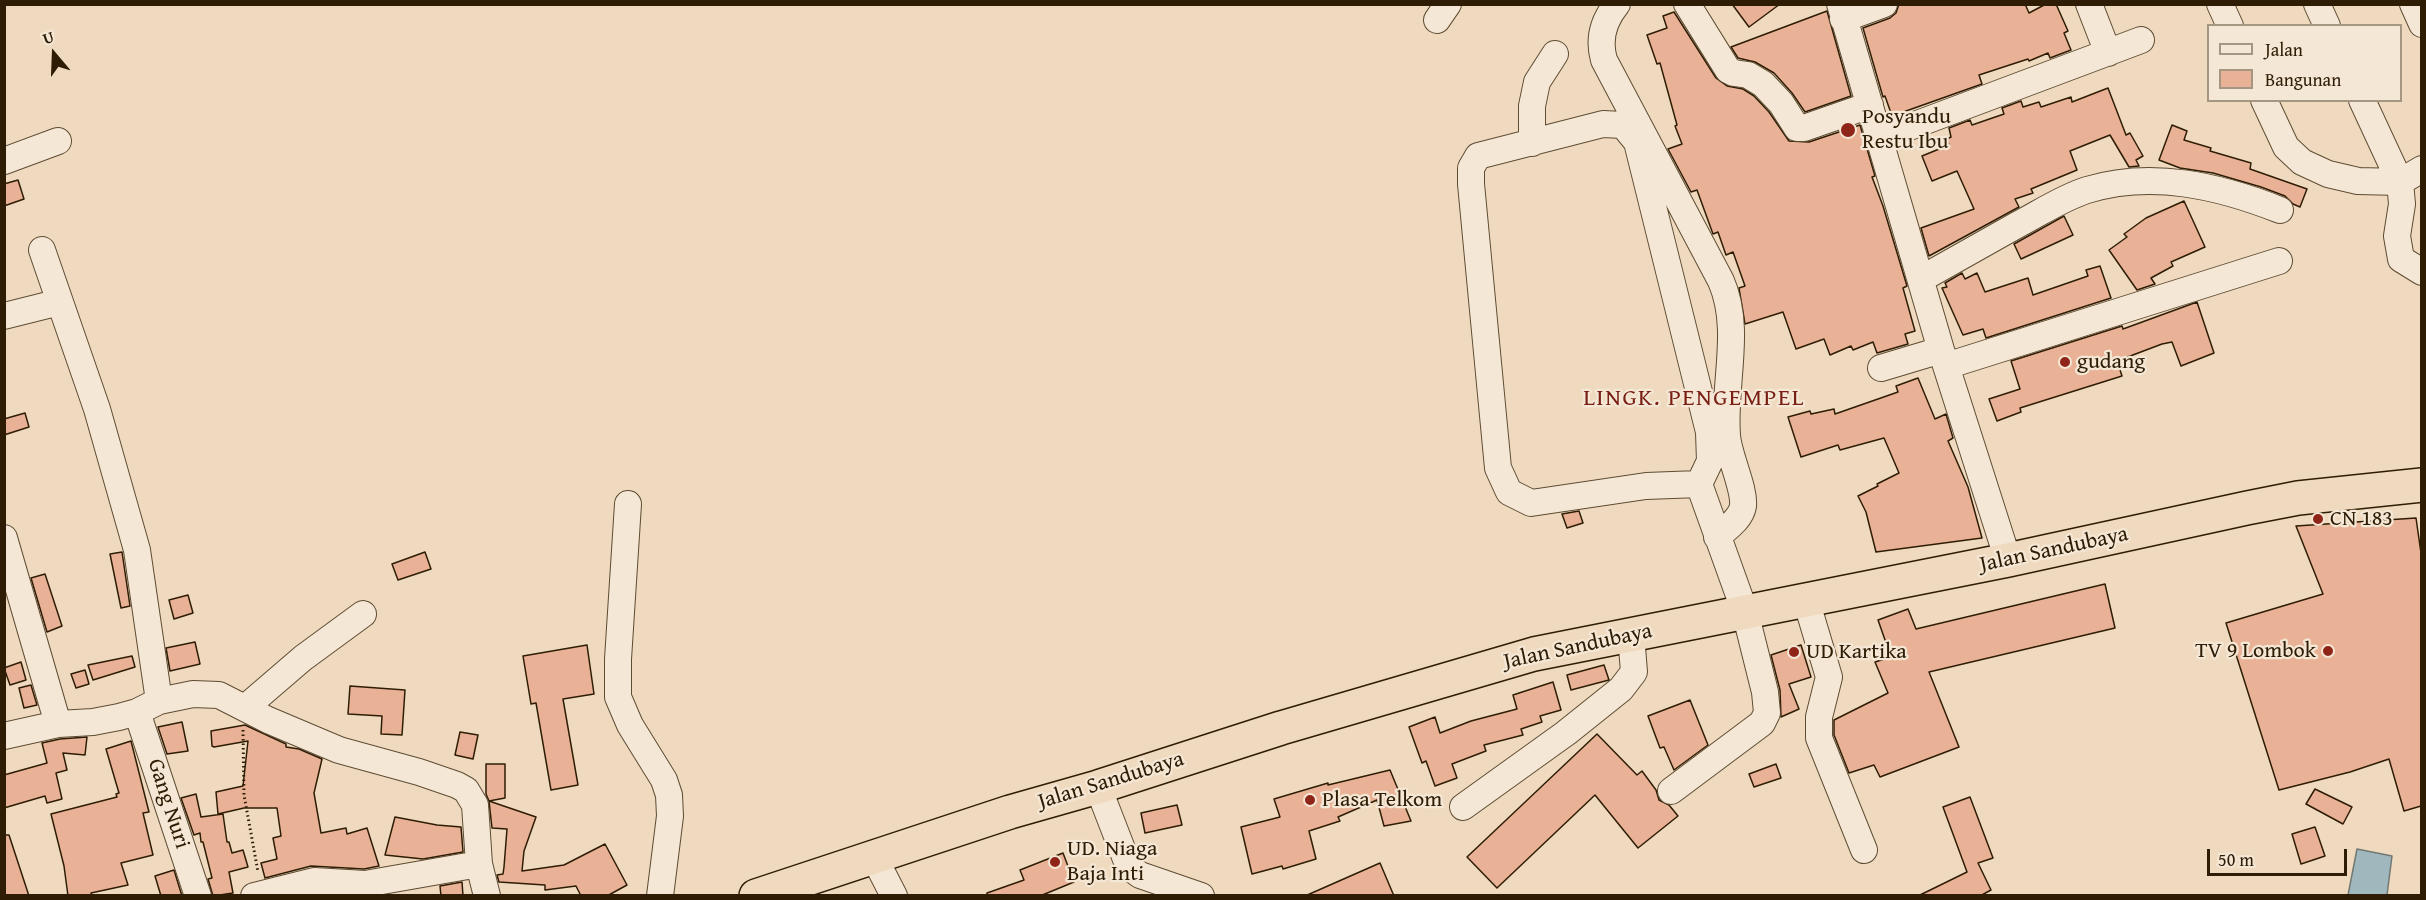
<!DOCTYPE html>
<style>
body{margin:0}
#map{position:relative;width:2426px;height:900px;overflow:hidden;background:#efdabf;font-family:"Gentium Book Plus",serif}
canvas{display:block}
.frame{position:absolute;inset:0;border:6px solid #2e1d04;pointer-events:none}
.legend{position:absolute;left:2207px;top:24px;width:195px;height:78px;box-sizing:border-box;background:#f5e7d5;border:2px solid #a59681;margin:0;padding:8px 10px;list-style:none;font-size:18px;color:#2e1d04}
.legend li{display:flex;align-items:center;gap:12px;height:30px}
.legend b{width:30px;border:2px solid #a59681}
.north{position:absolute;left:24px;top:24px;width:60px;height:60px;-webkit-text-stroke:4px #f5e7d5;paint-order:stroke;rotate:341deg;font-size:16px;font-weight:700;line-height:24px;text-align:center;color:#2e1d04}
.north::after{content:'';display:block;margin:auto;width:21px;height:27px;background:#2e1d04;clip-path:polygon(50% 0,100% 100%,50% 72%,0 100%)}
.scale{position:absolute;left:2207px;top:849px;width:140px;height:27px;box-sizing:border-box;border:3px solid #2e1d04;border-top:0;padding-left:8px;font-size:18px;line-height:21px;white-space:nowrap;color:#2e1d04;-webkit-text-stroke:4px #f5e7d5;paint-order:stroke}
</style>
<div id="map">
<canvas width="2426" height="900"></canvas>
<div class="frame"></div>
<ul class="legend">
<li><b style="height:8px;background:#f5e7d5"></b>Jalan</li>
<li><b style="height:16px;background:#e9b296"></b>Bangunan</li>
</ul>
<div class="north">U</div>
<div class="scale">50 m</div>
</div>
<script>
const c = document.querySelector('canvas').getContext('2d');
c.lineJoin = 'round';
function fill(path, color) {
  c.fillStyle = color;
  c.fill(path, 'evenodd');
}
function trace(path, color, width, dash) {
  c.strokeStyle = color;
  c.lineWidth = width;
  c.lineCap = dash ? 'butt' : 'round';
  c.setLineDash(dash || []);
  c.stroke(path);
}
function write(font, color, halo, rows, align = 'center') {
  c.font = font + ' "Gentium Book Plus",serif';
  c.lineWidth = 4.5;
  c.setLineDash([]);
  c.textBaseline = 'middle';
  c.strokeStyle = halo;
  c.fillStyle = color;
  for (const [text, x, y, turn = 0] of rows) {
    c.save();
    c.translate(x, y);
    c.rotate((+turn || 0) * Math.PI / 180);
    c.textAlign = isNaN(turn) ? turn : align;
    if (halo) c.strokeText(text, 0, 0);
    c.fillText(text, 0, 0);
    c.restore();
  }
}
const water = new Path2D(`
 M2357 849 2392 856 2387 895H2348Z`);
fill(water, '#a0b7bd');
trace(water, '#727973', 1.5);
const building = new Path2D(`
 M1732 4H1780L1749 27Z
 M1899 4H2025L2029 13 2046 4H2056L2068 31 2064 33 2071 50 2050 58 2048 53 2029 61 2028 59 1979 75 1982 84 1892 116 1885 96 1883 97 1863 28 1890 18 1896 13Z
 M1827 11 1851 96 1805 112 1792 93 1774 73 1755 62 1738 58 1731 47Z
 M1674 12 1716 78 1727 86 1743 89 1754 96 1769 112 1789 141 1809 142 1860 125 1875 176 1872 177 1883 206 1907 286 1903 288 1915 331 1905 334 1908 344 1877 353 1873 342 1853 350 1851 346 1830 355 1824 339 1796 349 1783 312 1745 324 1739 288 1745 286 1733 252 1726 255 1718 232 1713 234 1697 190 1691 192 1668 149 1682 144 1675 126 1677 125 1660 63 1657 64 1647 35 1667 28 1663 16Z
 M2108 88 2126 135 2130 133 2143 156 2136 160 2139 166 2129 167 2110 135 2070 151 2077 170 2031 189 2033 193 2015 199 2019 207 1929 256 1921 228 1974 209 1957 171 1932 181 1922 156 1949 145 1947 139 1951 137 1949 128 1970 120 1972 125 2004 114 2002 108 2021 101 2023 107 2039 102 2041 107 2071 97 2072 102Z
 M2172 125 2187 131 2184 140 2211 148 2210 151 2251 163 2250 169 2307 189 2300 207 2293 204 2285 196 2261 187 2213 173 2180 168 2159 160Z
 M18 180 24 199 4 206V184Z
 M2184 201 2205 247 2171 262 2173 266 2151 278 2155 284 2137 290 2109 250 2127 237 2124 234 2146 218Z
 M2064 216 2073 235 2021 259 2014 244Z
 M2100 266 2111 298 1986 338 1983 329 1963 335 1942 288 1947 287 1945 283 1962 273 1965 279 1977 273 1985 292 2028 278 2033 295 2088 276 2086 270Z
 M2197 302 2214 353 2181 366 2172 342 2162 344 2117 361 2122 376 2020 408 2021 412 1997 421 1989 399 2020 389 2011 361 2122 326 2123 329Z
 M1918 378 1935 419 1946 414 1953 438 1948 441 1968 487 1982 538 1876 552 1866 512 1858 496 1878 486 1877 484 1899 473 1884 438 1840 450 1838 445 1801 457 1788 417 1810 411 1811 414 1834 409 1835 414 1898 392 1896 386Z
 M25 413 29 427 4 435V419Z
 M1579 511 1583 523 1567 528 1562 514Z
 M2416 518 2421 553V806L2404 811 2389 759 2350 772 2279 790 2226 623 2323 594 2296 526Z
 M122 552 130 606 121 608 110 554Z
 M425 552 431 569 398 580 392 564Z
 M45 574 62 626 47 632 31 578Z
 M2105 584 2115 628 1929 672 1959 747 1880 777 1874 765 1849 773 1834 735V720L1888 693 1875 662 1891 657 1878 620 1908 609 1916 629Z
 M188 595 193 613 174 619 169 600Z
 M195 642 200 664 170 671 166 648Z
 M587 645 594 694 563 699 578 785 551 790 536 703 531 704 523 656Z
 M1801 645 1811 677 1789 684 1799 709 1781 717 1780 690 1771 655Z
 M132 656 135 667 93 680 88 665Z
 M21 662 26 680 10 685 4 668Z
 M1604 665 1609 680 1571 690 1567 675Z
 M85 670 89 684 76 688 71 674Z
 M1553 682 1561 710 1540 716 1542 722 1521 729 1523 735 1484 745 1486 751 1452 764 1457 778 1435 786 1426 761 1422 763 1409 727 1435 717 1440 733 1471 721 1517 709 1513 695Z
 M31 685 37 705 24 708 19 688Z
 M350 686 405 690 402 735 381 734 382 716 348 714Z
 M1690 700 1708 745 1674 770 1664 747 1660 748 1648 716Z
 M182 722 188 751 167 754 158 727Z
 M245 725 286 744V747L299 749 322 759 314 793 321 833 346 828 347 834 367 828 379 866 364 869 311 866 265 878 261 863 277 859 273 838 281 836 277 808H244L218 814 216 792 243 786 248 741 214 747 212 746 211 731Z
 M460 732 478 735 473 759 455 755Z
 M1597 734 1637 775 1642 771 1656 790 1659 800 1669 805 1678 816 1638 848 1595 795 1497 888 1467 857Z
 M87 737 85 755 63 753 67 770 56 773 62 799 47 803 45 796 4 808V775L47 763 42 743 60 739Z
 M131 741 149 812 143 813 153 855 121 863 128 885 91 893 92 896H68L64 866 51 814 117 797 116 794 119 793 106 749Z
 M486 764H505V798L489 801 486 794Z
 M1776 764 1781 778 1754 787 1749 774Z
 M1390 770 1411 821 1384 826 1377 800 1338 817 1340 821 1309 831 1316 859 1283 869 1282 866 1252 874 1241 827 1280 817 1274 799 1328 783V785Z
 M2315 789 2352 807 2343 824 2306 804Z
 M196 794 201 817 223 814 227 842H229L232 853 243 850 248 867 229 872 233 893 213 896 208 879 212 878 203 842H201L200 833 194 835 181 798Z
 M1970 797 1993 858 1978 863 1991 890 1980 896H1918L1967 872 1943 807Z
 M489 801 536 817 524 851 522 871 564 865 605 844 627 885 607 896H581L576 886 545 890V885L499 882 497 875 503 874 504 867 507 829 492 828Z
 M1177 805 1182 825 1145 833 1141 813Z
 M395 817 437 825 461 827 463 852 423 859 385 855Z
 M2315 827 2325 856 2301 864 2292 834Z
 M4 835H9L29 896H4Z
 M1063 853 1074 882 1040 896H987V893L1024 880 1020 870Z
 M1380 863 1394 896H1305Z
 M174 870 182 896H161L155 876Z
 M462 882 463 896H441L440 886Z`);
fill(building, '#e9b296');
trace(building, '#2e1d04', 1.5);
const minor = new Path2D(`
 M1617 4C1603 21 1598 39 1604 60L1721 281C1742 329 1723 384 1727 435 1728 455 1745 488 1743 506 1741 519 1726 529 1717 537
 M1687 4 1728 70 1734 73 1748 75 1763 84 1781 103 1797 128H1804L1870 105
 M1840 4 1941 350 2008 560
 M2089 4 2108 53
 M2220 4 2230 26
 M2317 4 2327 26
 M2413 4 2422 24
 M1843 19 1884 4
 M1437 20 1448 4
 M2264 100 2286 147 2302 162 2328 174 2358 181 2400 182 2422 169
 M2362 100 2400 182 2402 204 2397 236 2401 259 2422 272
 M1880 138 2141 40
 M1532 143V106L1537 82 1555 54
 M4 161 58 141
 M42 250 97 409 137 550 159 701
 M1921 279C1953 261 1985 243 2017 225 2040 213 2062 198 2087 190 2152 170 2219 186 2280 210
 M4 316 60 302
 M1946 366 2279 261
 M1881 368 1941 350
 M628 504 618 659V697L630 725 664 780 669 795 670 816 660 896
 M4 538 58 724
 M1806 600 1829 677 1819 717V738L1864 850
 M246 707 303 658 363 614
 M137 712 198 896
 M4 736 58 724 93 722 119 717 137 712 159 701 193 694 219 695 268 720 339 750 419 772 457 785 466 790 475 805 479 864 487 896
 M1098 787 1129 867 1140 875 1201 896
 M1671 791 1762 723 1767 713 1765 692 1745 612 1699 484 1646 486 1531 503 1509 492 1498 468 1471 184V168L1478 156 1603 124 1623 125 1637 142 1709 432 1710 461 1699 484
 M1463 807 1566 733 1621 689 1634 672 1631 635
 M874 857 894 896
 M254 896 314 881 365 884 479 864`);
const highway = new Path2D(`
 M756 896 1010 812 1098 787 1281 728 1534 654 2008 560 2247 508 2298 498 2422 485`);
trace(minor, '#5e4c33', 28);
trace(highway, '#2e1d04', 36);
trace(new Path2D(`
 M243 730 244 795 258 872`), '#2e1d04', 3, [1.5, 3]);
trace(minor, '#f5e7d5', 26);
trace(highway, '#efdabf', 33);
for (const [x, y, r, color] of [
 [1848,130,8,"#8f2418"],
 [2065,362,6,"#8f2418"],
 [2318,519,6,"#8f2418"],
 [2328,651,6,"#8f2418"],
 [1794,652,6,"#8f2418"],
 [1310,800,6,"#8f2418"],
 [1055,862,6,"#8f2418"]
]) {
  const dot = new Path2D();
  dot.arc(x, y, r, 0, 2 * Math.PI);
  c.fillStyle = color;
  c.fill(dot);
  trace(dot, '#f5e7d5', 2);
}
write('22px', '#2e1d04', '#f5e7d5', [
 ["Posyandu",1862,117],
 ["Restu Ibu",1862,142],
 ["gudang",2077,362],
 ["CN 183",2330,519],
 ["TV 9 Lombok",2316,651,"right"],
 ["UD Kartika",1806,652],
 ["Plasa Telkom",1322,800],
 ["UD. Niaga",1067,849],
 ["Baja Inti",1067,874]
], 'left');
write('22px', '#2e1d04', '#f5e7d5', [
 ["Jalan Sandubaya",2054,550,-12],
 ["Jalan Sandubaya",1578,647,-12],
 ["Jalan Sandubaya",1111,781,-17],
 ["Gang Nuri",168,804,72]
]);
c.letterSpacing = '1.5px';
write('24px', '#7a1f14', '#f5e7d5', [
 ["LINGK. PENGEMPEL",1694,399]
]);
c.letterSpacing = '0px';
</script>
